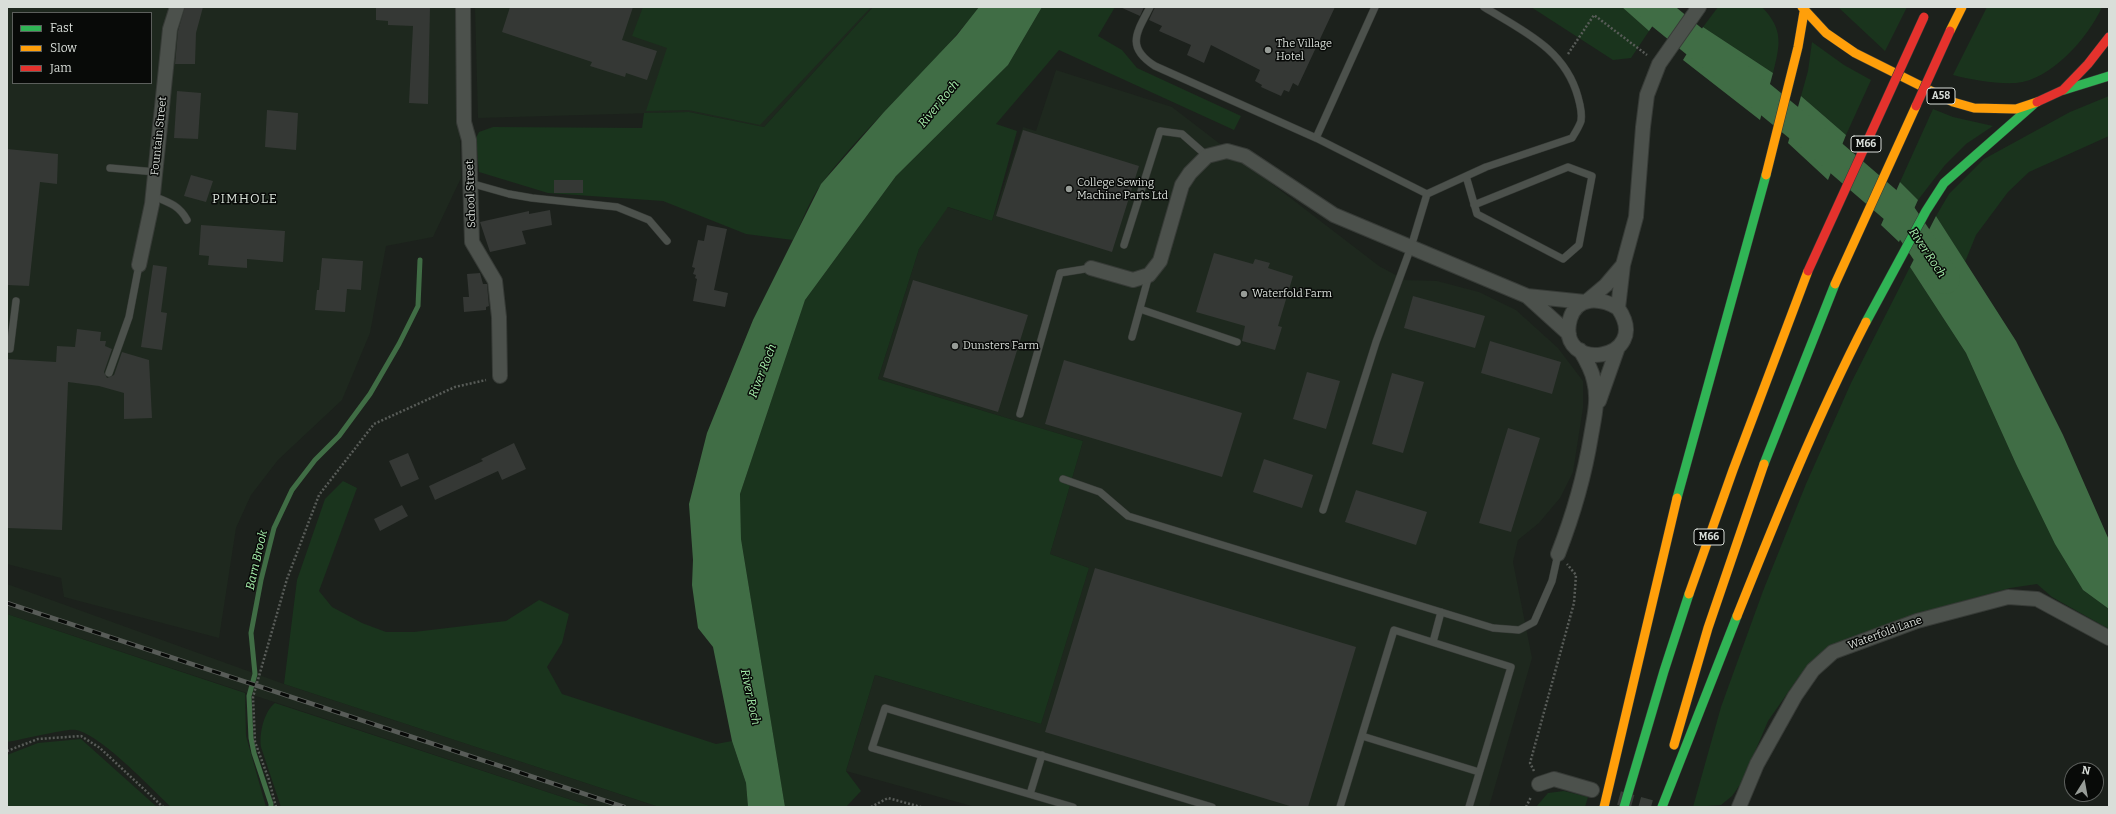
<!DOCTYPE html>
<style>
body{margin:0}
#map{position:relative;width:2116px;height:814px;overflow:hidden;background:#1c211c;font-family:Bitter,serif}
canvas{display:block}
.frame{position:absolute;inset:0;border:8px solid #d9ded9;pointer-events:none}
.legend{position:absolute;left:12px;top:12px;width:140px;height:72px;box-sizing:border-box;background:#080a08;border:1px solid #5c5f5c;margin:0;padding:5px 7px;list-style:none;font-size:12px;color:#d9ded9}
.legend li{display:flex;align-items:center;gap:8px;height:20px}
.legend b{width:20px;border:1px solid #5c5f5c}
.north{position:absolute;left:2064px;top:762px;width:40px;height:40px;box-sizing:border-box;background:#080a08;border:1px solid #5c5f5c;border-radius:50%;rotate:11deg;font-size:11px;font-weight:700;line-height:16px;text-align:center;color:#d9ded9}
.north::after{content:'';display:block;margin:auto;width:14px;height:18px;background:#979c97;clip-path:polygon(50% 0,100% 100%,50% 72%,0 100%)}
</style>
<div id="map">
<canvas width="2116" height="814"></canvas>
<div class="frame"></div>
<ul class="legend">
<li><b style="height:5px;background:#30b455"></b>Fast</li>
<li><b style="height:5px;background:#ff9f0a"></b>Slow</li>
<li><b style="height:5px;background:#e5322d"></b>Jam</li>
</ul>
<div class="north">N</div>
</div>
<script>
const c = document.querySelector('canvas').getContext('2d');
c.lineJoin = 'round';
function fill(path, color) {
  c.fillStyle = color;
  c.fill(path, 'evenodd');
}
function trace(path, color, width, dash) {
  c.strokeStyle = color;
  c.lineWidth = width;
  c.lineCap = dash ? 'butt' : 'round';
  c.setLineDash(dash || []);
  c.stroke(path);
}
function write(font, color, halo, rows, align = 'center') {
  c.font = font + ' Bitter,serif';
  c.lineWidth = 3;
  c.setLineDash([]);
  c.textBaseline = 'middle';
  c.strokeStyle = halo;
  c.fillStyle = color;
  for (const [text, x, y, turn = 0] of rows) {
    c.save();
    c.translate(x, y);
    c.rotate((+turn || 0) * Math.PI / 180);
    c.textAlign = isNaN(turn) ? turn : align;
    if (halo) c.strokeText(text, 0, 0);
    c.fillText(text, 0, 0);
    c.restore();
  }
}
fill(new Path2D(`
 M7 7H456L461 178 433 237 386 246 370 333 342 400 278 460 251 495 236 528 219 638 64 597 61 578 7 564ZM13 13H151V83H13Z
 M475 7H873L764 127 689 112 478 118Z
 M1056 70 1172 107 1379 266 1405 280 1437 281 1479 292 1516 310 1558 348 1583 381V408L1573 472 1560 498 1539 523 1518 540 1513 562 1532 658 1489 807H975L846 771 875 675 1041 724 1089 568 1050 554 1083 441 878 379 919 249 947 207 992 221 1023 127 1036 131Z
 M7 584 284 684 659 807H593L7 614Z`), '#1e281e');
fill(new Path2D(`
 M643 7H871L760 125 688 110 646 111 667 48 632 36Z
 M873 7H979C931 70 870 120 822 183 810 199 802 222 793 240L746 234 663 201 548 193 479 172 476 138 479 132 493 127 642 128 644 113 689 112 764 127Z
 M1042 7H1115L1098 36 1122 50 1137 68 1241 116 1234 130 1059 50 996 124 1017 131 992 221 948 207 919 249 878 379 1083 441 1050 554 1089 568 1041 724 875 675 846 771 861 791 846 807H785L741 539 740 494 805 300 896 176 1008 65Z
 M1531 7H1622L1649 31 1631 58 1613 60Z
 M1718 7H1762C1784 30 1780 45 1773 73L1703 27Z
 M1838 7H1907L1885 51Z
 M1987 7H2102C2088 38 2051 80 2016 83 1995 84 1973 80 1953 75Z
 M1812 42 1844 65 1871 80 1846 135 1801 96 1808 71Z
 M2109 96V136L2029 172 2008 192 1976 235 1965 262 1936 216 1949 194 1984 159 2070 112Z
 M1933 109 1953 117 1993 126 1966 144 1945 165 1918 200 1900 182Z
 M1910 267 1966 353 2016 464 2083 590 2109 609V629L2052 597 2037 584 2010 588 1927 611 1819 657 1798 678 1768 721 1742 782 1732 796 1721 805 1693 807 1721 707 1763 591 1806 484 1851 383Z
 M343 481 357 488 319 591 332 607 362 623 386 632H414L506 621 539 600 569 614 562 643 547 667 562 694 716 744 732 741 746 783 748 807H659L284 684 297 580 325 499Z
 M7 614 245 693 246 736 266 807H171C151 788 101 735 76 730 67 728 21 740 7 742Z
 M275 703 593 807H281L261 747C259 734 264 711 275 703Z
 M81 739 157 807H7V755L38 743Z
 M1564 791 1588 797 1585 807H1536L1548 793Z`), '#1a341d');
fill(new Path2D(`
 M979 7H1042L1008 65 896 176 805 300 740 494 741 539 785 807H748L746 783 732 741 713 647 698 628 692 585 693 560 689 504 707 433 753 320 821 184 884 112 957 35Z
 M1622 7H1666L1649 31Z
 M1703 27 1773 73 1760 120 1683 60Z
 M1801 96 1846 135 1828 180 1788 143Z
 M1900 182 1918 200 1899 242 1881 225Z
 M1936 216 2016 341 2063 435 2109 540V609L2083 590 2055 544 2016 464 1966 353 1910 267Z`), '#406d45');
trace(new Path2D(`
 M271 807V804L254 753 251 738 249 696 255 674 251 633 261 580 274 528 292 490 315 460 339 436 370 394 399 344 418 306 420 260`), '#406d45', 5);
trace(new Path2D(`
 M1652 7 1815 140 1900 213 1945 279`), '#406d45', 30);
fill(new Path2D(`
 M185 7H203L196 33 195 64H175L178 31Z
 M376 7H430L428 104 409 103 413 26 388 25V21L376 20Z
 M510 7H633L622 40 657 51 647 80 626 73 625 77 590 66 592 62 502 32Z
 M1120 7H1144L1140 16Z
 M1155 7H1335L1298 86 1293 83 1289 92 1284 90 1281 96 1261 87 1262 85 1255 81 1260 70 1211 45 1204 63 1187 55 1191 45 1159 31 1162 26 1149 20Z
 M177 91 201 93 198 139 174 138Z
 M267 110 298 113 296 150 265 147Z
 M1023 130 1139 166 1112 252 996 216Z
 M7 149 58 154 57 184 40 182 29 286 7 285Z
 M191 175 213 181 206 202 184 196Z
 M554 180H583V193H554Z
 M550 210 552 225 522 231 526 244 490 252 480 222 529 211V214Z
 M201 225 285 231 283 262 247 259V268L208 265 209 256 199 255Z
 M707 225 727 229 714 290 728 293 725 307 693 301 697 279 695 278 696 275 693 274 695 268 692 267 698 240 704 241Z
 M1214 253 1253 264 1255 259 1270 263 1268 268 1293 276 1278 326 1282 327 1275 350 1242 341 1245 326 1196 312Z
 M322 258 363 261 361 290 347 289 345 312 315 310 317 290H319Z
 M153 265 167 267 161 312 167 313 162 350 141 347Z
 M480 273 483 284H487L489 306 486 307V310L464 312 463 297H469L467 274Z
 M913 280 1028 315 998 412 883 377Z
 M1413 296 1485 316 1475 348 1404 328Z
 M77 329 101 332 100 341H106L105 346 112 349 104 372 107 378 114 375 122 352 149 360 152 418 124 419V393L99 386 68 382 62 530 7 528V359L56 362 57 346 75 347Z
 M1490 341 1561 362 1552 394 1481 373Z
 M1064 360 1242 413 1222 477 1045 424Z
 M1307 372 1340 381 1326 429 1293 419Z
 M1392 373 1424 382 1403 453 1372 444Z
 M1508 428 1540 438 1511 532 1479 523Z
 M514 443 526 469 502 480 498 471 435 500 429 486 483 461 481 459Z
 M408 453 419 479 401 487 389 461Z
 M1264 459 1313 475 1302 508 1253 492Z
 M1356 490 1427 512 1416 545 1345 522Z
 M402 505 408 516 380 531 374 519Z
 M1095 568 1356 647 1308 807H1293L1045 732Z`), '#353835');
trace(new Path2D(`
 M1619 798 1651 807`), '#383d38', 14, [14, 7]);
const lane = new Path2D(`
 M1150 7C1137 32 1125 47 1155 66L1316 138
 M1375 7 1316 138 1427 194
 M110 168 156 172
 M1466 176 1477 214 1563 259 1579 245 1592 176 1568 167 1474 205
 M470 183 509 194 532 198 617 207 649 220 667 241
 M153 196C168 202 179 205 187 220
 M1124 245 1160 131 1182 134 1207 156
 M1140 309 1237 342
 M1132 337 1149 275
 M7 349H10L16 301
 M109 373 129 317 139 265
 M1020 414 1060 273 1091 268
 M1063 479 1100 492 1128 516 1493 628 1519 630 1534 622 1552 581 1558 554
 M1323 510 1376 342 1411 247 1427 194 1486 167 1572 138C1575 133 1579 127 1581 121 1582 115 1580 104 1578 97 1565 49 1523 31 1484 7
 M1433 642 1441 612
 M1362 736 1479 772
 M1030 794 1042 755
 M1073 807 872 748 885 708 1212 807
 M1340 807 1394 630 1511 667 1469 807`);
const street = new Path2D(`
 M463 7 464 122 469 140 472 242 495 281 499 317 500 376
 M139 265 152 204 170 29 177 7
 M1091 268 1133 280 1149 275 1160 261 1182 185 1190 173 1207 156 1227 151 1245 156 1334 215 1527 296 1585 302
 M1527 296 1569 334
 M1587 301 1606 285 1623 265
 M1618 308C1601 298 1577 295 1570 319 1555 375 1654 361 1618 308L1623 265 1636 217 1643 127 1647 95 1659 64 1699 7
 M1599 401 1618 347
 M1558 554C1574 513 1584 479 1591 436 1594 418 1599 399 1594 381 1592 370 1586 360 1580 350
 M1539 784 1554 779 1592 790
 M1739 807 1757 764 1795 696 1813 670 1833 652 1917 621 2008 597 2037 599 2109 638`);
const fast = new Path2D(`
 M2064 90 2109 76
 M1866 322 1926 211 1944 183 2034 104
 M1764 464 1835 284
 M1677 498 1766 175
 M1624 807 1664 671 1689 594
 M1662 807 1737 616`);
const slow = new Path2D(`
 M1802 7 1826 33 1855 53 1953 102 1974 108 2016 109 2037 102
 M1950 31 1962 7
 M1766 175 1798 47 1804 12
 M1689 594 1733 470 1808 271
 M1737 616C1777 516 1817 417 1866 322
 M1674 745 1708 628 1764 464
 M1604 807 1677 498`);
const jam = new Path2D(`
 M2037 102 2063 90 2088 64 2109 37`);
trace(lane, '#373b37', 8);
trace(street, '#373b37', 16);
trace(fast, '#373b37', 10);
trace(slow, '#373b37', 10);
trace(jam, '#373b37', 10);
trace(new Path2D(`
 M1568 54 1594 15 1647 55
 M7 751 38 739 81 736 100 748 163 807
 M1534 771 1530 763 1574 603 1576 575 1567 564
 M276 807 269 780 255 742 253 697 287 579 319 495 374 424 455 387 486 380
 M871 807 888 798 921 807
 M1526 807 1531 797`), '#585c58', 2.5, [2, 2]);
trace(lane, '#4c514c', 7);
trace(street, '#4c514c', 14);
trace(fast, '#30b455', 9);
trace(slow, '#ff9f0a', 9);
trace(jam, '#e5322d', 9);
const rail = new Path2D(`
 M7 603 624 807`);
trace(rail, '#585c58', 4.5);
trace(rail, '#080a08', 3, [9]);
const slowBridge = new Path2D(`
 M1835 284 1916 106`);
const jamBridge = new Path2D(`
 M1916 106 1950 31
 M1808 271 1924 17`);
trace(slowBridge, '#373b37', 10, []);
trace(jamBridge, '#373b37', 10, []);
trace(slowBridge, '#ff9f0a', 9);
trace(jamBridge, '#e5322d', 9);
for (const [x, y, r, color] of [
 [1268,50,4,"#979c97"],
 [1069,189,4,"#979c97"],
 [1244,294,4,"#979c97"],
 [955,346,4,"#979c97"]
]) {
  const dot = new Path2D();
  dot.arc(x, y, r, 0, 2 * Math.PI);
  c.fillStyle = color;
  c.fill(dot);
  trace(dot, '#080a08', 1.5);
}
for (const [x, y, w] of [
 [1941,96,28],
 [1866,144,30],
 [1709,537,30]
]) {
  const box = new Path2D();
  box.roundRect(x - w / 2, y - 8, w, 16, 3);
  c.fillStyle = '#080a08';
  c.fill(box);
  trace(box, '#d9ded9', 1);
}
write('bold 10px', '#d9ded9', null, [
 ["A58",1941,96],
 ["M66",1866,144],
 ["M66",1709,537]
]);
write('11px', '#d9ded9', '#080a08', [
 ["The Village",1276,44],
 ["Hotel",1276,57],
 ["College Sewing",1077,183],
 ["Machine Parts Ltd",1077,196],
 ["Waterfold Farm",1252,294],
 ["Dunsters Farm",963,346]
], 'left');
write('11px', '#d9ded9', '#080a08', [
 ["Fountain Street",159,136,-84],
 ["School Street",471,194,-92],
 ["Waterfold Lane",1885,633,-20]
]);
write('italic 12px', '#a6efab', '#080a08', [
 ["River Roch",939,104,-51],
 ["River Roch",1927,253,56],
 ["River Roch",763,371,-69],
 ["Barn Brook",257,560,-77],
 ["River Roch",750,697,78]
]);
c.letterSpacing = '1px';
write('13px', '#d6dfd6', '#080a08', [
 ["PIMHOLE",245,199]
]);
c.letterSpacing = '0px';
</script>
